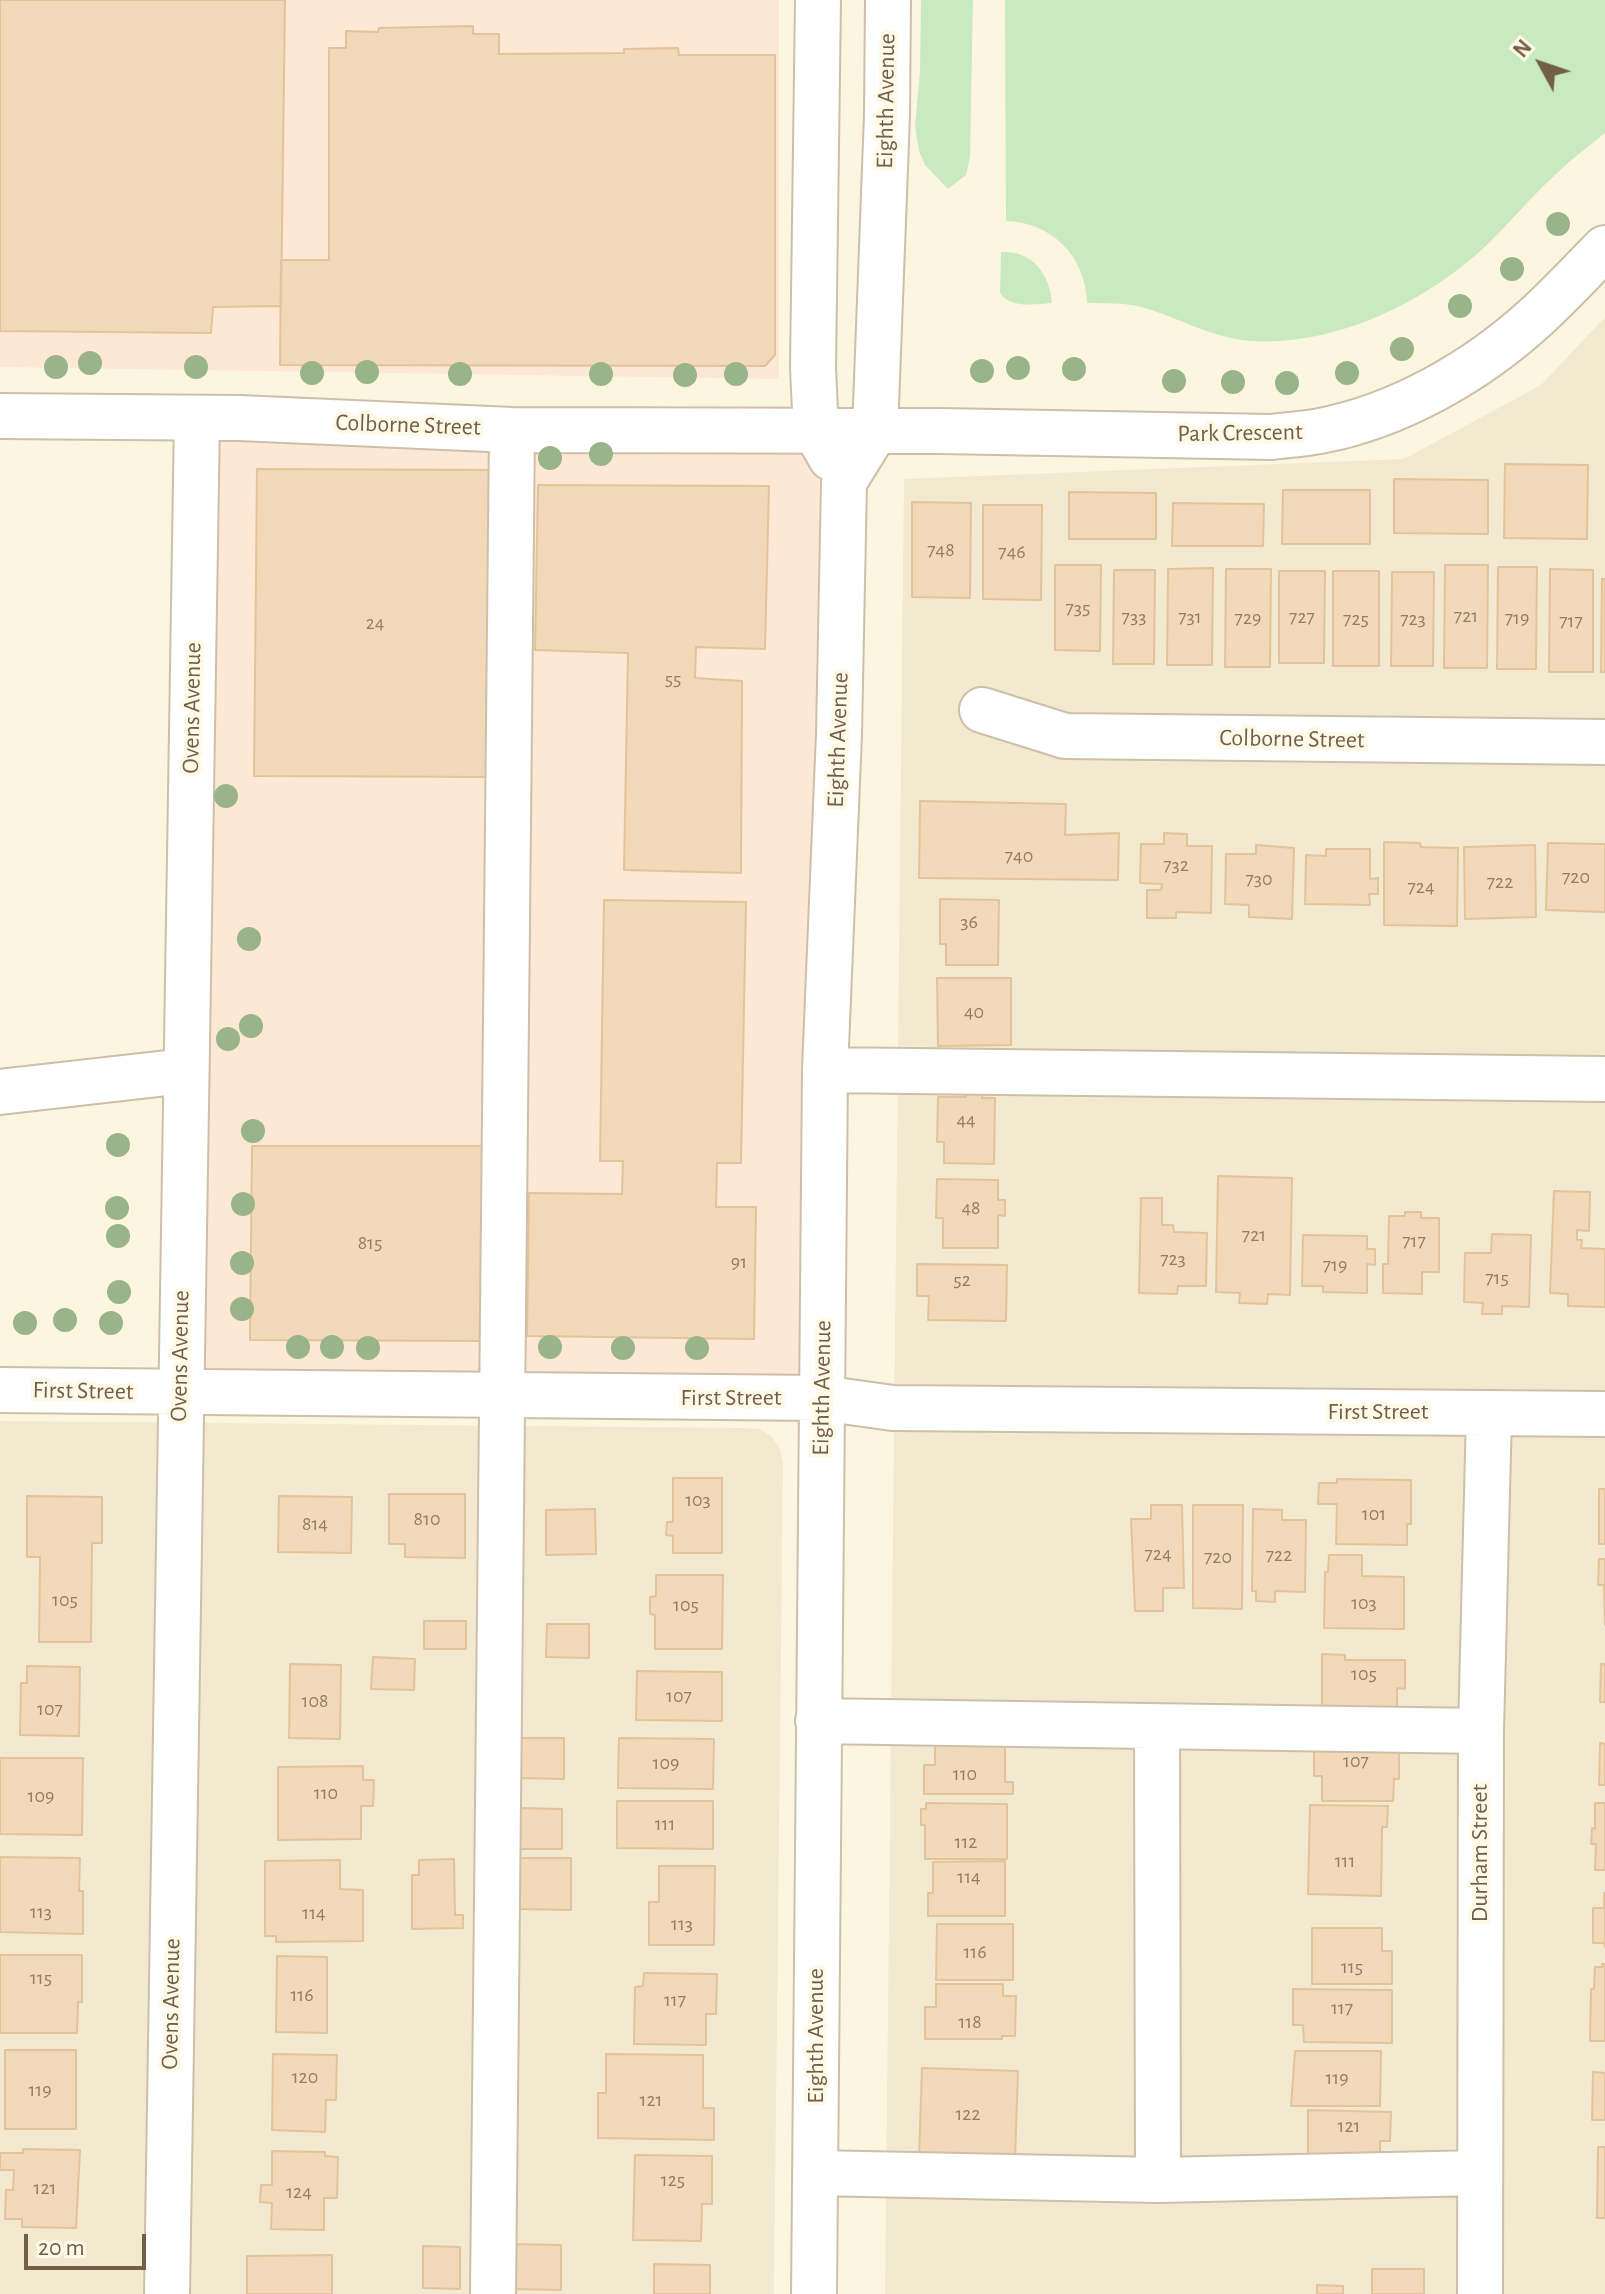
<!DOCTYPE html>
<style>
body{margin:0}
#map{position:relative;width:1605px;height:2294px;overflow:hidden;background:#fcf6e1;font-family:"Alegreya Sans",sans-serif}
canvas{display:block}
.north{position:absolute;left:1501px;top:24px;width:80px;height:80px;-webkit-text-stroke:6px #fffae7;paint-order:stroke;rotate:310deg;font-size:22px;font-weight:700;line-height:32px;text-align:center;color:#735f48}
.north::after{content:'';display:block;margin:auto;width:28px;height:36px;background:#735f48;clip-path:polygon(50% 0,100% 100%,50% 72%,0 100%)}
.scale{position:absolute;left:24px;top:2234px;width:122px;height:36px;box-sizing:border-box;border:4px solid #735f48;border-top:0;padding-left:10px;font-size:24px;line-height:28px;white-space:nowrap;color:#735f48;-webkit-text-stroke:6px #fffae7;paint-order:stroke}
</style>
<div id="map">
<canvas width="1605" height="2294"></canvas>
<div class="north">N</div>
<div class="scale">20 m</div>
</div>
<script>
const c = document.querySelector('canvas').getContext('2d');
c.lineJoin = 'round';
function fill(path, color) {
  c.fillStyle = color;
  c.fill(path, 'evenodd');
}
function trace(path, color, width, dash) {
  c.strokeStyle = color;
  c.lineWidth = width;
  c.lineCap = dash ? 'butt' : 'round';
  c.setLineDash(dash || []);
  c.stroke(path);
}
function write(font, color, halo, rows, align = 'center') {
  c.font = font + ' "Alegreya Sans",sans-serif';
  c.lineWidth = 8;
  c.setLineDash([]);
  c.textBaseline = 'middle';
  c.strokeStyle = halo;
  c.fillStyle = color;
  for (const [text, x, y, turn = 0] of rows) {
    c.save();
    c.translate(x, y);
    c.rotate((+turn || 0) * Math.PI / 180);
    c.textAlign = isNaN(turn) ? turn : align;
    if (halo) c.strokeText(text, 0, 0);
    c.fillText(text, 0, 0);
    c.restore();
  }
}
fill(new Path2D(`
 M1605 317V2294H885L904 479 1404 459 1541 385Z
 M0 1421 742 1428 759 1429 771 1436 780 1449 783 1462 774 2294H0Z`), '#f3e9d0');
fill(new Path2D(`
 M0 0H779V379L0 367Z
 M218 438 820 444 807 1385 204 1378Z`), '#fce8d5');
fill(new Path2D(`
 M921 0H973L970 157 966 175 948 189 925 165 919 151 915 126 920 72Z
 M1005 0H1605V133C1588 147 1570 160 1554 176 1532 196 1512 220 1491 241 1429 301 1338 346 1251 341 1211 338 1178 317 1141 307 1124 302 1104 304 1087 303 1086 257 1052 222 1006 221Z
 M1001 252C1033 250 1050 275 1052 303 1034 304 1011 309 1000 293Z`), '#c9e9c0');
const building = new Path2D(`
 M0 0H285L281 306 213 307 211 333 0 331Z
 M473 26V34H499V54L624 53V49L678 48 679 55H775V355L765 366 280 365 281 260H329V48H346V31L378 32 379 28Z
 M1505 464 1588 465 1587 539 1504 538Z
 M257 469 495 470 493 777 254 776Z
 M1394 479 1488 480V534L1394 533Z
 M538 485 769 486 765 649 696 647 695 678 742 681 741 873 624 870 628 653 535 650Z
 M1283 490H1370V544H1282Z
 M1069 492 1156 493V539H1069Z
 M912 502 971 503 970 598 912 597Z
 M1173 503 1264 504 1263 546H1172Z
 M983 505H1042L1041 600 983 599Z
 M1055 565H1101L1100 651 1055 650Z
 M1445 565H1488L1487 668H1444Z
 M1498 567H1537L1536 669H1497Z
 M1213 568 1212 665H1167L1168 569Z
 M1226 569H1271L1270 667H1225Z
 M1550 569 1593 570V672H1549Z
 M1114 570H1155L1154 664H1113Z
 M1279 571H1325L1324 663H1279Z
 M1333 571H1379V666H1333Z
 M1392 572H1434L1433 666H1391Z
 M1602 579H1605V672H1601Z
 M920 801 1066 804 1065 835 1119 833 1118 880 919 878Z
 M1164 833 1187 834V846H1212L1211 913 1176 912V918H1147V890H1161L1162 884 1140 883 1141 844H1164Z
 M1384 842 1420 843 1421 847 1458 848 1457 926 1384 925Z
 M1548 843 1605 844V912L1546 910Z
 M1256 845 1294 848 1292 919 1249 917V905L1225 904 1226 854H1256Z
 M1535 845 1536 917 1465 919 1464 847Z
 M1326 849H1370V879L1378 878V894H1369L1370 905 1305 904 1306 855 1326 856Z
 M940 899 999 900 998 965H946V944H940Z
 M604 900 746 902 741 1163H717L716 1207H756L754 1339 527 1336 529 1193 622 1194 623 1161H600Z
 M937 978H1011V1045L938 1046Z
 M966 1090H983L982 1098H995L994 1164 944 1163V1142H937L938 1097H966Z
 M252 1146H491L489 1341 250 1340Z
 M1218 1176 1292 1178 1290 1295 1268 1294 1267 1304 1239 1303 1240 1293 1216 1292Z
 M937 1179 998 1180V1200H1005V1216L998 1215V1248H943V1218H936Z
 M1554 1191 1590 1192 1589 1231 1577 1230V1240H1582L1581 1248 1605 1249V1307L1568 1306V1294L1550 1293Z
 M1141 1198H1162V1225H1173L1174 1232 1207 1233 1206 1286H1178L1177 1294 1139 1293Z
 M1405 1212H1421V1218H1439V1272H1422V1294L1383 1293V1264H1388L1389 1216H1405Z
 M1492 1234 1531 1235 1529 1307 1502 1306V1314H1482L1483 1303 1464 1302 1465 1253H1491Z
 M1303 1235 1367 1236V1249H1375V1265L1367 1264V1293L1323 1292V1286H1302Z
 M917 1264 1007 1265 1006 1321 928 1320 929 1296H917Z
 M673 1478H722V1553H673V1536L666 1535 667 1522H673Z
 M1337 1479 1411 1480V1524H1407V1545L1336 1544 1337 1504H1318L1319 1483H1337Z
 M1599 1489H1605V1544H1599Z
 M389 1494H465V1558L405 1557V1544H389Z
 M27 1496 102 1497V1543H92L91 1642H39L40 1557H27Z
 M279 1496 352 1497 351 1553 278 1552Z
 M1151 1505H1182L1184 1588H1163V1611H1135L1131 1519H1151Z
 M1193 1505H1243L1242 1609 1193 1608Z
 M595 1509 596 1554 546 1555V1510Z
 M1253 1509 1282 1510V1520H1306L1305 1592 1275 1591V1602L1256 1601V1591H1252Z
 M1329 1555H1362V1576L1404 1577V1629L1324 1628 1325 1572H1328Z
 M1599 1559H1605V1625L1604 1585H1598Z
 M656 1575H723L722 1649H655V1615L650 1614V1597L656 1596Z
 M424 1621H466V1649H424Z
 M547 1624H589V1658L546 1657Z
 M1322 1654 1345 1655V1660H1405V1689L1397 1688V1709L1322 1713Z
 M373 1657 415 1659 414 1690 371 1689Z
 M290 1664 341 1665 340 1739 289 1738Z
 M1601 1664H1605V1702H1600Z
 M27 1666 80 1667 79 1736 20 1735 21 1683H27Z
 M637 1671 722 1672V1721L636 1720Z
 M520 1738H564V1779L519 1778Z
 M619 1738 714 1739 713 1789 618 1788Z
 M935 1741 1005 1742V1782H1013V1794H924V1765H935Z
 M1600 1743 1605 1744V1785H1599Z
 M1399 1744V1779H1394L1393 1801H1322V1776H1314V1746Z
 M0 1758H83L82 1835 0 1834Z
 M363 1766V1780H374L373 1806H361V1839L278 1840V1767Z
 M617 1801H713V1849L617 1848Z
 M926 1803 1007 1804V1859H925V1825H921V1809H926Z
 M1595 1803H1605V1870H1595L1596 1844H1591L1592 1828 1595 1829Z
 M1310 1805 1388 1806 1387 1827H1382L1381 1896 1308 1894Z
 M518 1808 562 1809V1849H518Z
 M0 1857 80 1858 79 1891H83V1934L0 1932Z
 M520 1858H571V1910L520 1909Z
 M454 1859 455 1915H463V1928L412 1929V1875H419V1860Z
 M340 1860V1889L363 1890V1941L276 1942V1936H265V1861Z
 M1005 1861V1916H928V1893H933V1862Z
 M659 1866H715L714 1945H649V1902H659Z
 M1604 1893H1605V1947L1604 1943H1593V1908H1604Z
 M937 1924H1013V1980H936Z
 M1312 1928H1382V1951H1392V1984H1312Z
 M0 1955H82V2002H78L77 2033H0Z
 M277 1956 327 1957V2033L276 2032Z
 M1602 1964H1605V2041H1590L1591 1989H1594L1595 1967H1603Z
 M644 1973 717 1974 716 2014H706V2045L634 2044 635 1987 643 1986Z
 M936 1984H1003V1996H1016L1015 2036H1002V2039H925V2007H936Z
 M1293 1989 1392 1990V2043L1304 2042 1303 2025H1293Z
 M5 2050H76V2129H5Z
 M1295 2051H1381L1380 2106H1291Z
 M273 2054 337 2055 336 2100H326L325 2132 272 2130Z
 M606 2054 703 2055V2108H714V2140L598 2138V2093H606Z
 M922 2068 1018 2071 1015 2160 919 2157Z
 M1593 2072 1605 2073V2120H1592Z
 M1308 2110 1391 2112 1390 2141H1380V2165L1308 2164Z
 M1598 2147H1605V2218H1597Z
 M23 2149 80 2150 76 2228 22 2227V2219H5L6 2190H13L14 2170H0V2153H23Z
 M272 2151 325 2152V2156L338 2157 337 2198H324V2230L271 2229 272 2203 260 2202 261 2185H272Z
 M635 2155 712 2156V2204H702L701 2241 633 2240Z
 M511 2244 561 2245V2290L510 2289Z
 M423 2246 460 2247V2289L423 2288Z
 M332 2255V2294H247V2256Z
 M654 2264 710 2265V2294H654Z
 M1372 2269H1424V2294H1372Z
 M1317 2285 1343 2286V2294H1317Z`);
fill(building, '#f1d9b9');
trace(building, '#e3c39a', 2);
const minor = new Path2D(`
 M818 0 813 368 816 432 831 458
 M0 416 239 418 512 430 940 431 1272 437C1288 435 1305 434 1320 431 1399 416 1477 371 1536 317 1560 295 1582 271 1605 248
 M982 710 1065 736 1605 742
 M825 1070 1605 1079
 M0 1092 185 1071
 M0 1390 821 1398 893 1408 1605 1414
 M818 1721 1481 1731
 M1157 1727 1158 2180
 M815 2173 1158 2180 1480 2173
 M167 2294 197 418
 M493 2294 512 430
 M814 2294 825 1070 839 734 844 482 875 432 887 115 888 0
 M1480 2294 1481 1731 1489 1413`);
trace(minor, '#cdbfa8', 48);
trace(minor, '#fff', 44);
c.fillStyle = '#9ab48a';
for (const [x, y] of [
 [1558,224],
 [1512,269],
 [1460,306],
 [1402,349],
 [90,363],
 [56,367],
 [196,367],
 [1018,368],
 [1074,369],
 [982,371],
 [367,372],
 [312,373],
 [1347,373],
 [460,374],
 [601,374],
 [736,374],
 [685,375],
 [1174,381],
 [1233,382],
 [1287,383],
 [601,454],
 [550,458],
 [226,796],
 [249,939],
 [251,1026],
 [228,1039],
 [253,1131],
 [118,1145],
 [243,1204],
 [117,1208],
 [118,1236],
 [242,1263],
 [119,1292],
 [242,1309],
 [65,1320],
 [25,1323],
 [111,1323],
 [298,1347],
 [332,1347],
 [550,1347],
 [368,1348],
 [623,1348],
 [697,1348]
]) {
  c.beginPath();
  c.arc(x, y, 12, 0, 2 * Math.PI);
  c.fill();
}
write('20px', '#927e64', null, [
 ["748",941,550],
 ["746",1012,552],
 ["735",1078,608],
 ["721",1466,616],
 ["733",1134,617],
 ["731",1190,617],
 ["727",1302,617],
 ["729",1248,618],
 ["719",1517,618],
 ["725",1356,619],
 ["723",1413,619],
 ["717",1571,621],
 ["24",375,623],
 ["55",673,679],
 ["740",1019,856],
 ["732",1176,865],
 ["720",1576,877],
 ["730",1259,879],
 ["722",1500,882],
 ["724",1421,887],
 ["36",969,922],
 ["40",974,1012],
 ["44",966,1120],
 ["48",971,1208],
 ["721",1254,1235],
 ["717",1414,1241],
 ["815",370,1243],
 ["723",1173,1259],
 ["91",739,1262],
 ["719",1335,1265],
 ["715",1497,1278],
 ["52",962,1280],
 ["103",698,1500],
 ["101",1374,1514],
 ["810",427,1519],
 ["814",315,1524],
 ["724",1158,1554],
 ["722",1279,1555],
 ["720",1218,1557],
 ["105",65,1600],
 ["103",1364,1603],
 ["105",686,1605],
 ["105",1364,1674],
 ["107",679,1696],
 ["108",315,1701],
 ["107",50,1709],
 ["107",1356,1761],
 ["109",666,1763],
 ["110",965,1774],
 ["110",326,1793],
 ["109",41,1796],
 ["111",665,1824],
 ["112",966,1842],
 ["111",1345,1861],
 ["114",969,1877],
 ["113",41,1912],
 ["114",314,1913],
 ["113",682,1924],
 ["116",975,1952],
 ["115",1352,1967],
 ["115",41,1978],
 ["116",302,1995],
 ["117",675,2000],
 ["117",1342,2008],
 ["118",970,2022],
 ["120",305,2077],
 ["119",1337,2078],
 ["119",40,2090],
 ["121",651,2100],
 ["122",968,2114],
 ["121",1349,2126],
 ["125",673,2180],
 ["121",45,2188],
 ["124",299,2192]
]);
write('24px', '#735f48', '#fffae7', [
 ["Eighth Avenue",886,101,-89],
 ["Colborne Street",408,425,2],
 ["Park Crescent",1240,433,-1],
 ["Ovens Avenue",192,708,-89],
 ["Colborne Street",1292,739,1],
 ["Eighth Avenue",838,740,-88],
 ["Ovens Avenue",180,1356,-89],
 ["Eighth Avenue",822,1388,-89],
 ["First Street",83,1391,1],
 ["First Street",731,1398],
 ["First Street",1378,1412],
 ["Durham Street",1480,1853,-90],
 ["Ovens Avenue",171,2004,-89],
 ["Eighth Avenue",816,2036,-90]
]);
</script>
